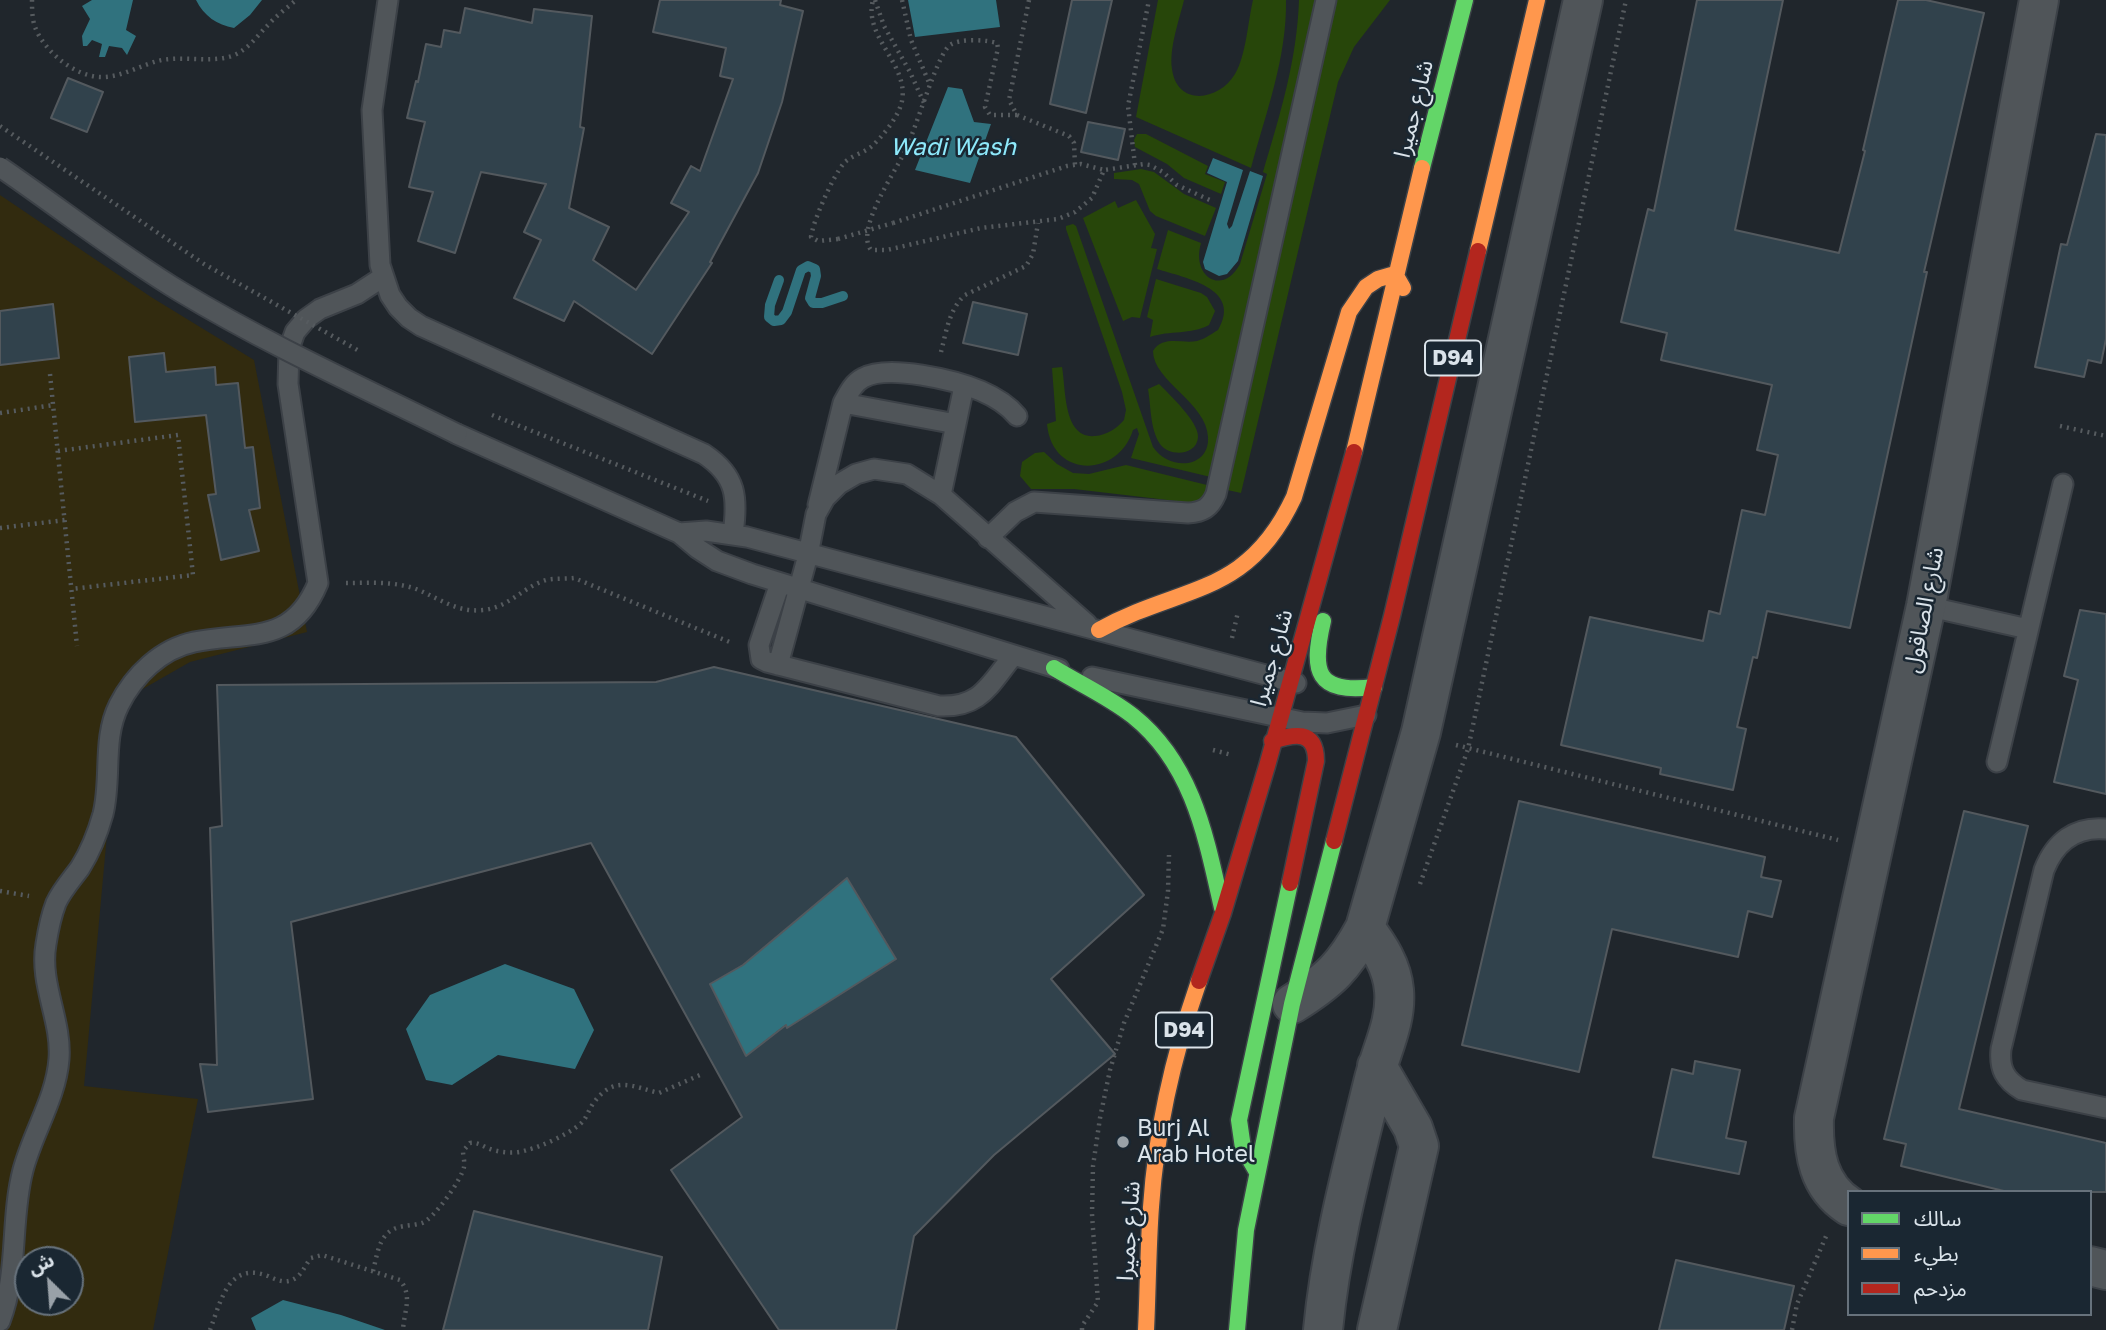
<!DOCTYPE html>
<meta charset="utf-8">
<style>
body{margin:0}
#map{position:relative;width:2106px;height:1330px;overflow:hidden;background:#20262c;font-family:"Golos Text","Noto Sans Arabic",sans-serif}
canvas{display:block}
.legend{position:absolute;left:1847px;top:1190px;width:245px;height:126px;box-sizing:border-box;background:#1a2732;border:2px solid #67727c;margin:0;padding:9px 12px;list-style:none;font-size:21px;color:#dae3ea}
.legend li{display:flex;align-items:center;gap:14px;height:35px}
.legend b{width:35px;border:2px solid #67727c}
.north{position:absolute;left:14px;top:1246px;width:70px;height:70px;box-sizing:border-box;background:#1a2732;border:2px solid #67727c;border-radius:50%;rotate:335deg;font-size:19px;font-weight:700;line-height:28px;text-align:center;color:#dae3ea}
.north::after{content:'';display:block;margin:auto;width:24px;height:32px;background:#99a1a8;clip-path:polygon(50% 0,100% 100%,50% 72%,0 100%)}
</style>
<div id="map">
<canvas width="2106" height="1330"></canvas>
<ul class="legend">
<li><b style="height:9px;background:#63d668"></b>سالك</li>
<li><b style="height:9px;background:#ff974d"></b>بطيء</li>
<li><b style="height:9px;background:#b3261e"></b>مزدحم</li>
</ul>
<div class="north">ش</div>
</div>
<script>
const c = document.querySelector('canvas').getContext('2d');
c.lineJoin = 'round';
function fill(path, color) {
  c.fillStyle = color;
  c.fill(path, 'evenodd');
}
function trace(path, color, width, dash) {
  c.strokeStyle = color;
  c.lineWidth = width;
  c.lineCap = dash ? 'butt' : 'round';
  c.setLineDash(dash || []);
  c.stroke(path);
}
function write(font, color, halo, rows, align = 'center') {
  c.font = font + ' "Golos Text","Noto Sans Arabic",sans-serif';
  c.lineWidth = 5;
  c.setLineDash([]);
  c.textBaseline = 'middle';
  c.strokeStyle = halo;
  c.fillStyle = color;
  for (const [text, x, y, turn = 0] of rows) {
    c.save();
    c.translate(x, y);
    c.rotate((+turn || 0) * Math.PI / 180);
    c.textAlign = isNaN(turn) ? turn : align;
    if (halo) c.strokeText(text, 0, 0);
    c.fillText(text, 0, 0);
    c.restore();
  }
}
fill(new Path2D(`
 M1158 0H1184C1179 21 1169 48 1172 69 1177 107 1219 101 1235 74 1246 56 1248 21 1253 0H1286C1287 58 1266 112 1251 168L1136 117Z
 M1299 0H1322L1215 478 1131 458 1139 434 1137 428 1133 430C1118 478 1052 479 1047 424L1056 421 1052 368 1062 367C1066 389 1063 439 1095 436 1107 435 1116 429 1124 420L1126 410 1122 392 1066 229V226L1073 224 1076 226 1153 447C1170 472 1210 468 1208 437 1207 403 1153 381 1153 351 1163 335 1182 344 1197 341 1205 339 1211 334 1218 330 1243 288 1185 278 1157 269L1168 230 1201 243C1191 276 1222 297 1240 264L1267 174 1263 172C1280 115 1297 60 1299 0Z
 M1332 0H1390L1354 47 1338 82 1241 493 1223 489Z
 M1137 134H1146L1208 166 1205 174 1225 182 1221 194 1184 178 1167 164 1135 147 1134 140Z
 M1141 169 1154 172 1184 194 1216 208 1205 236 1156 216 1150 211 1139 184 1132 180 1114 179V173Z
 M1136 200 1155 234 1151 248 1157 249 1140 318 1132 317 1123 321 1083 218 1115 201 1118 208Z
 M1156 279 1201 293 1207 297 1215 311 1209 325C1191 335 1170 330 1150 337L1153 320 1147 317Z
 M1159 384C1169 394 1199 422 1198 437 1197 456 1169 457 1160 444 1150 429 1151 406 1148 389Z
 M1044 452 1057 464 1073 473 1089 474 1126 465 1211 486 1204 500 1193 503 1074 489H1031L1020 476 1022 462 1035 453Z`), '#27460a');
fill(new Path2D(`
 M0 195 151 297 254 360 307 632 190 662 141 690 117 725 84 1086 198 1099 153 1330H0ZM28 1260H70V1302H28Z`), '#322b0f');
fill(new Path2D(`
 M92 0H133L126 30 136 36 127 55 122 48 109 46 105 57H99L102 44 92 40 87 46H83L82 36 90 19 82 6Z
 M196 0H262L250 15 234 28C217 25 204 16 196 0Z
 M908 0H996L1000 27 915 37Z
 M948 87 962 89 974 122 991 124 970 183 915 170Z
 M1213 158 1243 170 1227 224 1229 229 1232 226 1250 171 1263 176 1238 261 1227 274 1219 276 1205 269 1203 262 1227 182 1207 173Z
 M847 878 896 959 797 1047 785 1025 746 1056 710 984 743 965Z
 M505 964 574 989 594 1030 575 1069 498 1055 452 1085 426 1080 406 1029 430 995Z
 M283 1300 341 1315 385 1330H256L251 1318Z`), '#30727e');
trace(new Path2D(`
 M779 280 770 305 769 317 774 321 781 320 787 312 801 270 808 266 815 269 816 276 810 298 813 303H822L843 296`), '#30727e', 10);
const building = new Path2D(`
 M660 0H781L780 5 803 11 782 102 758 173 710 262 712 263 652 354 574 301 564 321 514 298 541 240 524 232 546 184 481 172 455 253 418 241 433 192 409 187 425 122 407 118 416 81 418 82 426 44 441 47 444 30 460 33 465 8 532 23 534 9 592 16 580 127 584 128 569 208 609 227 593 260 636 290 689 212 671 203 691 166 700 171 733 79 720 76 726 48 653 32Z
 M1072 0H1112L1086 113 1050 104Z
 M1697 0H1783L1735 230 1839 253 1865 151 1863 150 1898 0H1926L1984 13 1924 272H1927L1850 628 1767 611 1757 658 1753 657 1737 727 1746 729 1733 790 1660 774 1661 768 1561 745 1590 617 1703 641 1709 611 1720 614 1742 510 1765 515 1778 455 1757 450 1772 385 1661 360 1667 333 1621 322 1648 209 1654 211Z
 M68 78 103 92 87 132 51 118Z
 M1088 122 1125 129 1118 160 1081 152Z
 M2096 134 2106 135V339L2101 363 2088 360 2084 377 2035 367 2061 244 2067 245Z
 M973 302 1027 314 1018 355 963 343Z
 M53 304 59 358 0 365V311Z
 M164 353 166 372 215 367 216 385 238 383 245 448 253 447 260 508 249 510 259 551 221 560 208 495 216 494 206 415 135 422 129 357Z
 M2080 610 2106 614V794L2054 782 2078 680 2064 676Z
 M714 667 1016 737 1144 895 1051 979 1115 1054 994 1155 914 1236 896 1330H779L671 1170 742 1117 591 843 291 922 313 1099 208 1112 200 1064 217 1065 210 828 222 826 217 685 656 682ZM847 878 896 959 787 1028 786 1025 746 1056 710 984 743 965Z
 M1519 801 1765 857 1761 877 1781 881 1772 917 1748 911 1738 957 1612 929 1579 1072 1462 1045Z
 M1964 811 2028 826 1959 1109 2106 1143V1192H2008L1901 1166 1906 1144 1884 1139Z
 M1695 1061 1740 1070 1726 1138 1746 1142 1739 1174 1653 1157 1672 1069 1693 1074Z
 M474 1211 662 1257 648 1330H443Z
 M1676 1260 1794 1286 1784 1330H1659Z`);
fill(building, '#31424c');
trace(building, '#53595e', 2);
const lane = new Path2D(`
 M388 0 372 110 380 265 390 295 398 307 409 318 421 326 704 454C737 476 738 498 733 534
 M843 403 956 424
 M457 434 679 533 697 548 717 561 752 574 1059 669
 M941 495 964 386
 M818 505 843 403C848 394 853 383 863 378 888 364 955 380 981 391 995 397 1007 404 1017 416
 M679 533 706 531 747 537 1296 683
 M988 538 1015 512 1034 502 1188 513C1203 512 1210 508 1216 494L1326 0
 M780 583 759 645 761 659 767 662 939 706C981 708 989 685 1013 656
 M1926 606 2028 629
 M778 665 808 555 816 514 825 498 839 484 856 474 874 469 907 474 941 495 1087 624
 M1092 677 1302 722 1327 723 1366 715
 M1997 762 2063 484
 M2106 829C2075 826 2055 842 2044 870L2001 1049C1999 1069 2005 1080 2022 1090L2106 1108
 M0 1321C19 1272 10 1220 23 1170 33 1132 56 1098 59 1059 62 1020 39 984 46 944 48 931 51 916 56 903 62 890 72 879 80 868 90 852 98 832 103 814 112 778 102 739 119 705 134 675 161 649 194 642 249 631 292 646 318 583L288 384 289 349 295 332 306 319 320 309 357 294 383 277`);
const street = new Path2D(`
 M1292 1004C1329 981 1344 967 1365 928L1421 732 1583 0
 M1377 1066 1413 1128 1419 1146 1377 1330
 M1849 1206C1818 1186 1813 1153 1814 1118L1926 606 2039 0
 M2090 1266 2106 1270
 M1323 1330C1331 1246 1353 1165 1373 1083 1380 1052 1397 1023 1394 990 1392 966 1379 947 1365 928`);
const fast = new Path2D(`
 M1422 168 1465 0
 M1323 621C1311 672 1316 694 1374 687
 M1054 668C1080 684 1109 697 1133 716 1193 764 1206 837 1222 908
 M1257 1172 1243 1148 1239 1120 1290 883
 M1237 1330 1246 1230 1292 1004 1334 841`);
const slow = new Path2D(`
 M1478 251 1537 0
 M1354 452 1422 168
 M1099 630C1182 584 1247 598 1294 497L1349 312 1366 287 1378 279 1395 274 1403 288
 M1146 1330C1148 1289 1148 1248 1151 1207 1156 1131 1174 1053 1199 981`);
const jam = new Path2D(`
 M1272 741C1294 734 1316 729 1316 761L1290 883
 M1334 841 1392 616 1478 251
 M1199 981 1223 913 1267 766 1354 452`);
trace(lane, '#3c4147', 23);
trace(street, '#3c4147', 42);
trace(fast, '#3c4147', 19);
trace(slow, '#3c4147', 19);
trace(jam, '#3c4147', 19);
trace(new Path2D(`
 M32 0C32 8 32 19 35 27 44 51 74 76 100 77 121 78 142 64 162 60 185 56 210 63 232 56 248 50 257 36 268 25 277 15 287 8 296 0
 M875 0 884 26 910 72 924 103
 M902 0 911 40 930 85
 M1029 0 1009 100 1017 115 1069 136 1074 143 1075 165
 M1017 115H990L985 107 998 48 997 43C987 40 960 38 950 45 937 54 915 133 904 153 894 174 855 230 871 250H887L981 228 1058 219 1075 212 1092 198 1104 170 1144 164 1150 165 1163 172 1177 185 1214 202
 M1135 165 1128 106 1149 0
 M893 223 1067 166 1081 164 1104 170
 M838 239 818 241 811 237C813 221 833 176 844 163 852 155 864 153 872 146 883 136 899 116 902 101 909 64 863 37 873 0
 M941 352C946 333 949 309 965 295L1026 266 1033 254 1038 223
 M50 374 77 646
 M0 413 54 405
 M492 415 708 501
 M2060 426 2106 436
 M58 451 178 435 193 575 71 589
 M0 528 65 520
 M346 583C369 583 394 581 416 589 439 598 457 613 483 610 508 608 523 587 546 580 555 578 565 579 574 578L732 643
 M1232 638 1238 612
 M1456 745 1838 840
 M1213 750 1232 755
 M1420 884 1468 749 1626 0
 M0 891 29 896
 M373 1271C376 1260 378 1243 386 1235 395 1224 409 1227 422 1223 433 1220 462 1179 464 1167 465 1162 463 1156 463 1151L470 1143C478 1142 482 1146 490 1149 502 1153 515 1154 527 1150 541 1147 576 1131 584 1120 588 1114 590 1107 595 1101 615 1075 634 1087 659 1093L700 1075
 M210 1330C221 1301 228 1261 268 1276 277 1280 285 1284 294 1279 302 1275 305 1265 311 1258L322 1255 400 1280C413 1296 404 1311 403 1330
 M1082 1330V1326L1098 1302 1092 1214 1093 1166 1100 1118 1110 1070 1124 1023 1163 929 1168 891 1169 855
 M1792 1330 1797 1304 1827 1234`), '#565b5f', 4.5, [2, 5]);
trace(lane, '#505559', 19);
trace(street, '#505559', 38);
trace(fast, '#63d668', 16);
trace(slow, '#ff974d', 16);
trace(jam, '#b3261e', 16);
const laneBridge = new Path2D(`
 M0 167C60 208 118 254 181 292 269 345 364 388 457 434`);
trace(laneBridge, '#3c4147', 23, []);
trace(new Path2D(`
 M0 126 204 264 361 352
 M838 239 893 223`), '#565b5f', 4.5, [2, 5]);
trace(laneBridge, '#505559', 19);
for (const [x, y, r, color] of [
 [1123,1142,7,"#99a1a8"]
]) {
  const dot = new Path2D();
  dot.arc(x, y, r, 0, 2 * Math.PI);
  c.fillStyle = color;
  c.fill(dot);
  trace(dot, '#1a2732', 2.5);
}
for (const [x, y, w] of [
 [1453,358,56],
 [1184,1030,56]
]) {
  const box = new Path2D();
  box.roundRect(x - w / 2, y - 17.5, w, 35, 5);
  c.fillStyle = '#1a2732';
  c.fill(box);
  trace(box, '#dae3ea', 2);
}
write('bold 21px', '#dae3ea', null, [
 ["D94",1453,358],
 ["D94",1184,1030]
]);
write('23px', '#dae3ea', '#1a2732', [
 ["شارع جميرا",1414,109,-76],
 ["شارع الصاقول",1924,610,-79],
 ["شارع جميرا",1272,658,-74],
 ["شارع جميرا",1129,1231,-86]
]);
write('23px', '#dae3ea', '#1a2732', [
 ["Burj Al",1137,1129],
 ["Arab Hotel",1137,1155]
], 'left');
write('italic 24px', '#8ee9fb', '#1a2732', [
 ["Wadi Wash",953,147]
]);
</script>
